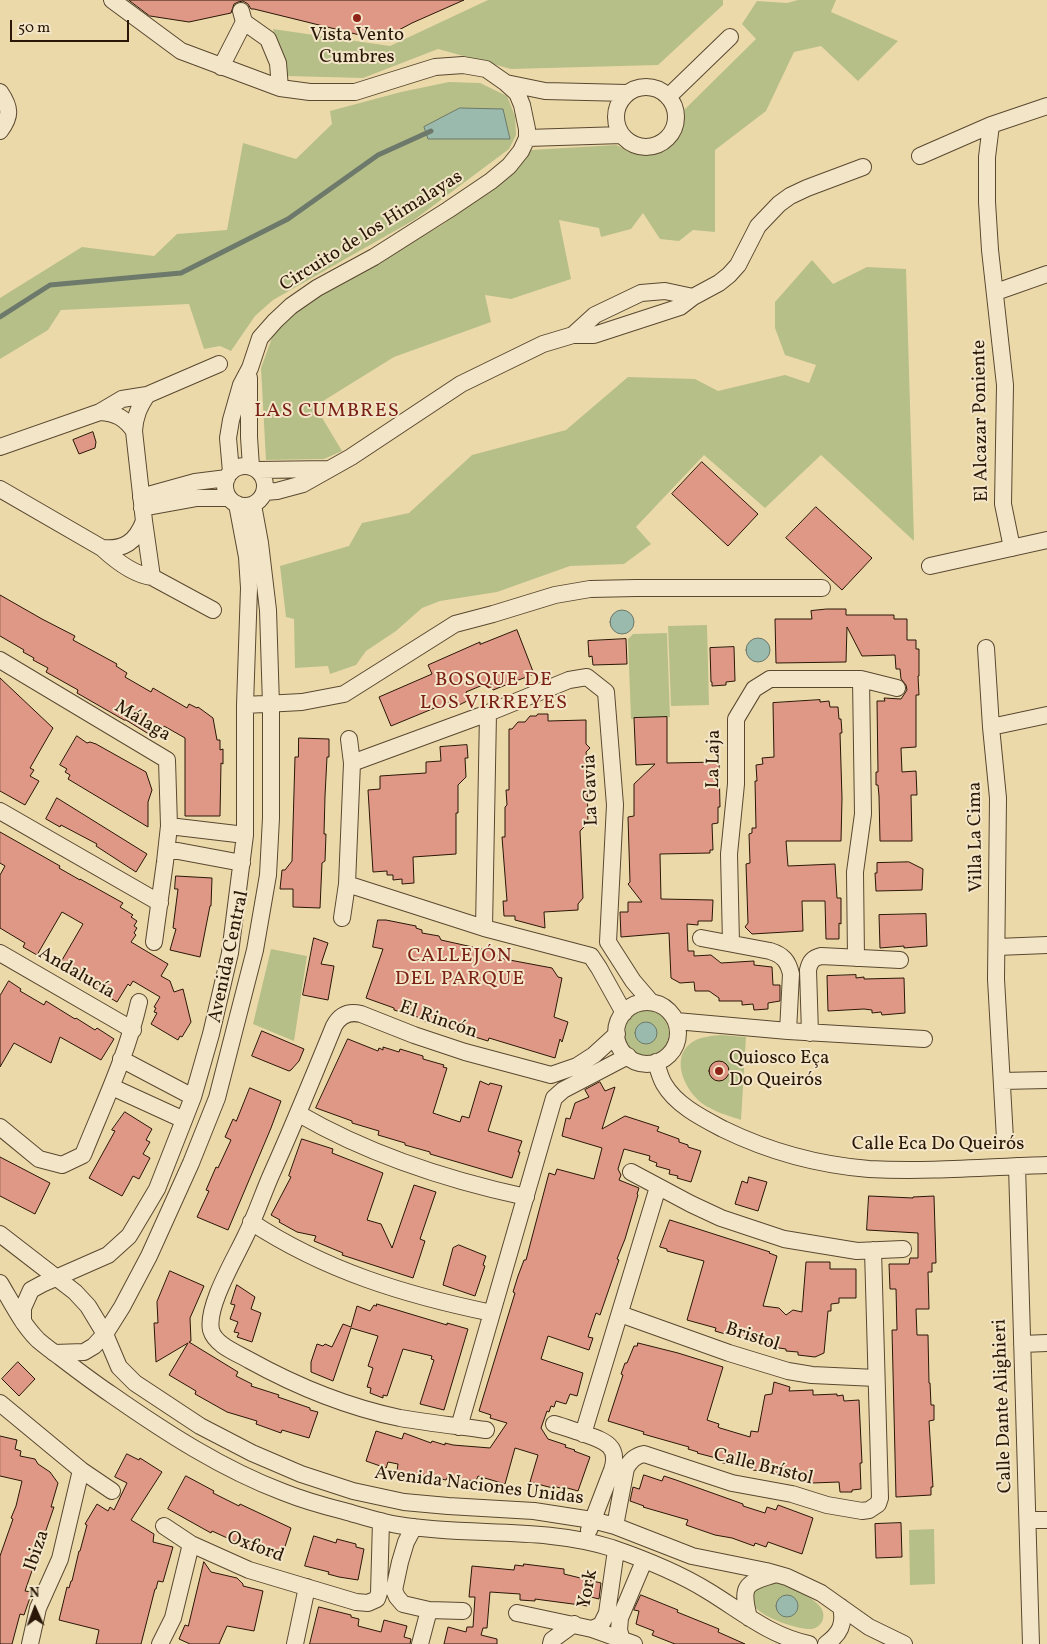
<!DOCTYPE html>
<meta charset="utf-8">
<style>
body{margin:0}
#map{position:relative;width:1047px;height:1644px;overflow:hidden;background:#ecd9aa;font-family:Vollkorn,serif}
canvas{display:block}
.north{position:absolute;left:10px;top:1584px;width:50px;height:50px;-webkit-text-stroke:4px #f3e6c8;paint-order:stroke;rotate:358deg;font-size:14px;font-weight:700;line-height:20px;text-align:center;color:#2a1707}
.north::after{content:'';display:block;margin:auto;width:18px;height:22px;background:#2a1707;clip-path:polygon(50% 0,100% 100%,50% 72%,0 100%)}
.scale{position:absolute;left:10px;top:20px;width:119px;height:22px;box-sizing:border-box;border:2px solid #2a1707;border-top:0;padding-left:6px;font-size:15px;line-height:18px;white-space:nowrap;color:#2a1707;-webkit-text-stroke:4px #f3e6c8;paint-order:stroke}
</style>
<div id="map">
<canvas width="1047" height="1644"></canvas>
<div class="north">N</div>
<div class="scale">50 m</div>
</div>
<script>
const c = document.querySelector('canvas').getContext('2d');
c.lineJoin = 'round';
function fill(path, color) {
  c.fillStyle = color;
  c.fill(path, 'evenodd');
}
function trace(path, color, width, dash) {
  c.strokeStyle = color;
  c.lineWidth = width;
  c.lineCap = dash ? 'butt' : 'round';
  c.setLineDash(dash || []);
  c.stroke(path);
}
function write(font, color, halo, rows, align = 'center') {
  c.font = font + ' Vollkorn,serif';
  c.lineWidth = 4;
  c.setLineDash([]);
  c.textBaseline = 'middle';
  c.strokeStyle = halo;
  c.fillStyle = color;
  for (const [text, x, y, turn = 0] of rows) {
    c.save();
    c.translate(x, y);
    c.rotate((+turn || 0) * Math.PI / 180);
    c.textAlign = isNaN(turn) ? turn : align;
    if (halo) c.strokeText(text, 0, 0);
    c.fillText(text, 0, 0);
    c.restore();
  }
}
fill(new Path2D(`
 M488 0H723V5L658 65 511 69 438 49 363 78 286 76 273 29 390 46Z
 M798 0H836L831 12 898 41 858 81 821 46 794 52 766 111 715 150V232L693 230 679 241 660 239 643 213 631 229 601 237 599 228 559 220 571 279 511 299 485 295 491 322 394 357 315 406 342 451 324 459 266 460 261 368 273 335 299 307 440 226 501 184 530 150 616 145 631 152 648 155 666 149 677 138 682 128 683 111 756 39 742 24 757 1 787 3Z
 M449 82 480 83 507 96 515 116 516 135 509 149 414 220 273 300 255 316 231 351 220 346 204 349 189 304 61 310 48 330 0 359V298L82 247 154 256 177 234 227 230 243 143 296 159 332 124 330 111 401 92Z
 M812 260 833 284 867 267 906 269 914 541 821 455 765 508 704 455 636 527 651 544 624 564 570 566 497 592 440 601 422 608 396 631 366 651 356 665 330 674 328 666 295 668 294 619 286 617 280 566 349 546 362 523 409 513 472 455 566 430 628 377 695 379 718 391 785 375 809 383 816 365 785 355 775 328V302Z
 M707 625 709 705 671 706 668 626Z
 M667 633 670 717 631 719 628 639 633 634Z
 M271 949 307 956 294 1041 253 1024Z
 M623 1033a23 23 0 1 1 46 0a23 23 0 1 1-46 0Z
 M720 1035 746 1037 741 1120C730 1116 718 1113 708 1107 688 1097 668 1060 691 1043 699 1037 710 1036 720 1035Z
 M934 1529 935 1584 910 1585 909 1530Z
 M775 1582C788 1587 829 1601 823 1619 822 1624 817 1628 812 1629 798 1630 764 1618 755 1607 752 1603 752 1594 751 1589Z`), '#b7bf89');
const water = new Path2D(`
 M460 108 503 109 510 139H428L424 127Z
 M610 622a12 12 0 1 1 24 0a12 12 0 1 1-24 0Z
 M746 650a12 12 0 1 1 24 0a12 12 0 1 1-24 0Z
 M635 1033a11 11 0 1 1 22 0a11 11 0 1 1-22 0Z
 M776 1606a11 11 0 1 1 22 0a11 11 0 1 1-22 0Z`);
fill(water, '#99baac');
trace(water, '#6d796a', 1);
trace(new Path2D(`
 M0 317 50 285 181 273 288 219 378 155 431 131`), '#6d796a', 5);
const building = new Path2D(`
 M129 0H464L412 23 380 40 254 9H251L248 4 243 1 238 2 234 4 231 13 189 22 150 16Z
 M93 432 96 442 95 448 79 454 73 440Z
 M702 462 758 514 728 546 672 494Z
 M816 507 872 558 842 590 786 538Z
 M0 595 42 619 75 636 73 640 117 664 116 666 127 673 125 677 151 692 153 688 187 708 189 704 197 708 198 707 213 718 217 740H220V750L223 749V764L221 763 220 816H185V738L164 726 162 730 158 727 152 736 126 720H124L77 693 78 690 46 672 48 668 33 660 34 658 23 652 24 650 0 636Z
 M827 609H846V615H894V619H907V640H916V649H919V676H918L919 695H916V747L901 748 902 772 916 771 917 795H911L912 841H880L879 796 878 785H876V772H878L877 701H885L884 698 901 699 907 690 906 685 901 679 900 669H896L895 655 862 656 847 627 846 662 776 663 775 619H812L811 611Z
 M517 630 534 674 493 690 490 682 466 692 469 700 457 706 454 700 391 726 379 697 432 674 428 665 480 642V644Z
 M626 639 627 664 593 665 592 656 589 657 588 641Z
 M734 647 735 681 726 682V685L712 686V682H711L710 648Z
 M0 678 53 728 30 768 34 770 30 776 39 781 25 805 0 791Z
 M820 700V702L829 701 830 707H838L839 719H841L842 733H840L842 798 841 841H786L788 866 835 864 837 898H841V924L839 923V939H826L825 901H802L803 931 752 934 745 927 748 923 746 864 750 863 749 834 752 833V828H756L755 781H757L756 765 763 764 762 758 774 757 773 703Z
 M538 714H548V721L586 720V744L590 748 586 752 588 767V777H587L588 823 580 831 583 898 578 904V910L544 912 545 928 515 920V916H504L503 901H507L502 837H505V807L507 805 506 790H509V729H512L518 722H525L530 716H536Z
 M667 717V763L719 762 720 807H718V823L712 824 713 850H710V853L660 854 661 899 713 900 712 921H698V925L687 924 688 951H694V956L711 955 721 963 754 961V965L772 967 773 985H780V1001L768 1003V1009L754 1010 753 1004 742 1005V1001H719V998L709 991H695L694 982 680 983 671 978 669 933 621 937 620 912H628V902H642L628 884 630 882 628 817 634 816V784L655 764 636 765 634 718Z
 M77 736 87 743 90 742 96 744 146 772 152 790 148 802V827L68 779 70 775 65 772 67 769 60 765Z
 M299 738 329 739V757H327L325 796 324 834H326L325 861 322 863 320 908 293 907V889H280L282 870H285L292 861 295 757H298Z
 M467 745 468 758H465L466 777 458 785V813H456V854L413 857 414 883 402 884V879L393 880V875H387V871L373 872 368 790 380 789V776L426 773V762L441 761 440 747Z
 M57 798 147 854 136 872 96 846 97 844 61 825 60 827 46 819Z
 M0 832 60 866 59 868 80 880V879L123 903 120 907 133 915 131 917 137 921 134 926 137 928 134 933 136 935 131 942 168 964 161 976 170 981 174 992 183 989 191 1022 182 1037 180 1036 178 1040 151 1024 157 1013 154 1012 156 1008 154 1007 160 997 133 981 130 986 128 984 117 1002 58 967 83 924 62 912 37 955 23 947 25 943 0 928V875L5 866 0 863Z
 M909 862 923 869 922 890 876 891 875 873H877V863Z
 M176 876 212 878 211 906H210L200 957 170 950 176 929 173 928 178 889H175Z
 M926 914 927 946 904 948V946L880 948 879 915Z
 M378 920H386L416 926V928L422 930V933L439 936 441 940 495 952 499 958 552 968 558 977 562 978 554 1017 568 1022 562 1042 560 1039 555 1058 489 1038 488 1041 420 1020 421 1018 394 1010V1008L366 998 383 949 373 947Z
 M314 938 328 943 321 964 334 966 328 1000 303 995Z
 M856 975V978L864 977V979L904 978 905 1013 882 1015 881 1012 872 1013V1010L864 1009 828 1011 827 976Z
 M9 981 21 989 20 991 44 1005 46 1001 75 1019 76 1018 95 1030 97 1028 114 1039 101 1060 60 1037 51 1063 14 1043 0 1067V996Z
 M262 1031 304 1049 299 1061 291 1070 289 1071 252 1056Z
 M348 1039 378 1051 379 1048 383 1050V1047L399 1052 400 1049 423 1056V1059L444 1065 443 1067 447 1068 433 1113 460 1122 462 1116 469 1118 480 1081 489 1085 490 1083 502 1086 488 1131 522 1141 518 1152H520L512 1178 430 1154V1152L405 1145V1143L378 1135 379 1131 352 1123V1121L316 1108Z
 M709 1071a10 10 0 1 1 20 0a10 10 0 1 1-20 0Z
 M600 1082 605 1091 615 1087 602 1129 625 1116 659 1127 657 1131 679 1139V1142L688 1145V1147L701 1151 691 1182 677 1178 678 1176 669 1174 670 1170 656 1166 657 1163 649 1160 650 1156 624 1149 618 1169 621 1175 619 1180 639 1188 637 1194 638 1195 625 1239 617 1259 619 1260 600 1315 596 1313 588 1337 593 1338 589 1350 548 1336 541 1359 583 1373 577 1396 570 1394 566 1404 556 1401 554 1407 551 1406 549 1412 547 1411 541 1428 548 1439 566 1445 565 1447 575 1450 574 1451 590 1457 578 1491 564 1487V1489L553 1486V1488L545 1486 530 1482 538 1455 515 1448 505 1484 478 1476 476 1481 447 1478 446 1480 418 1474 416 1480 403 1476 404 1473 397 1471 398 1464 388 1462 386 1468 366 1461 376 1431 402 1439 404 1433 431 1443 432 1441 445 1445V1443L453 1445 490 1448 507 1423 490 1418 491 1415 479 1411 515 1293 513 1292 518 1276 524 1260H526L549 1173 555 1175 557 1169 594 1179 602 1148 562 1136 566 1118 570 1119 575 1103 589 1097 585 1090Z
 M250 1088 281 1101 271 1128 228 1230 197 1217 209 1191 206 1190 216 1167 218 1168 231 1140 225 1137 233 1119 236 1121Z
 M125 1112 152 1129 146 1140 150 1142 143 1154 150 1158 139 1179 133 1176 122 1196 89 1178 115 1131 112 1130Z
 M302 1139 333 1149 332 1153 383 1173 367 1220 381 1224 392 1248 414 1185 436 1192 420 1239 425 1241 413 1278 342 1255 343 1253 314 1241 316 1236 297 1232 279 1222 280 1220 271 1215 291 1177 289 1176Z
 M0 1157 50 1183 35 1214 0 1196Z
 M749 1177 767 1182 758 1211 735 1204 742 1181 747 1183Z
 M869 1196 913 1198V1197L934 1196 936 1263H932V1272H928L929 1309H916L917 1335H928L929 1383H930L931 1405H934V1420L929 1421 933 1487H931V1495L896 1497 892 1330H897L896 1289H890L889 1264H909L910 1258H918V1233L867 1230Z
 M670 1220 770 1252 769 1253 777 1256 763 1306 779 1308 786 1315 793 1310 802 1312 806 1262H830V1269H856V1298H839V1303L831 1304V1311H828L824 1353 815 1357 798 1355V1352L786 1351V1349L779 1348 775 1345 746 1340 715 1331 716 1328 687 1320 704 1261 667 1251V1249L660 1247Z
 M459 1245 486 1256 483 1265 485 1266 475 1296 443 1285 453 1248Z
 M170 1271 204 1286 190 1318 191 1341 189 1342 238 1372 236 1376 252 1384 251 1386 279 1395 278 1397 310 1408V1410L318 1412 309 1438 282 1430 281 1433 256 1424 257 1421 227 1412 195 1394 196 1391 169 1375 188 1343 156 1362 154 1323H158L157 1302Z
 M237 1285 255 1297 251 1309 261 1313 252 1342 237 1337 239 1333 234 1332 238 1322 230 1319 235 1305 231 1304Z
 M377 1304 447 1325V1323L468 1329 444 1410 420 1404 434 1360 431 1359 432 1356 403 1349 387 1396 383 1395V1398L370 1393 371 1388 367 1387 373 1368 368 1366 378 1336 351 1328 333 1381 311 1372V1362L317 1344 323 1346 325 1344 332 1347 343 1324 351 1327 357 1306 370 1311 374 1305 376 1306Z
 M638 1343 678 1353 723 1367 707 1420 719 1424 718 1427 720 1428 750 1437 751 1431 758 1432 765 1395 772 1394 774 1382 790 1387 789 1391 813 1390V1395L837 1394V1396L843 1395 844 1401 859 1400 862 1463H860L861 1489 852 1490V1492H840L839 1482 812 1483 798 1479V1476L753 1470V1469L719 1462 720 1459 697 1453 698 1452 688 1449 689 1447 643 1434 644 1432 608 1421 623 1375 621 1374 625 1363H627L634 1346H637Z
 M18 1362 35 1379 19 1396 2 1379Z
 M0 1436 17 1440 15 1449 21 1451 20 1456 35 1459 38 1464 50 1472 58 1483 51 1507H54L25 1591 32 1592 24 1615 20 1614 12 1644H0V1556L13 1519 11 1518 16 1506 22 1481 0 1476Z
 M127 1454 139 1460 140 1458 162 1472 131 1520 154 1534 153 1542 173 1547 163 1582 158 1581 156 1589H155L141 1644H96L99 1630 59 1620 67 1587 69 1588 71 1581H72L79 1551H80L87 1525 85 1524 97 1504 108 1511 110 1507 114 1510 127 1483 115 1477Z
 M644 1475 662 1481 664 1476 676 1480 743 1504V1506L765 1513 767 1507 776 1510 778 1505 813 1518 802 1554 768 1542 766 1547 755 1543 754 1546 732 1538 715 1535 686 1525 688 1520 643 1507 644 1506 630 1501 633 1487 639 1489Z
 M186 1476 214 1491 213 1493 239 1506 240 1504 291 1528 281 1559 250 1546 249 1548 212 1531 211 1533 168 1509Z
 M901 1523 902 1557 876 1558 875 1524Z
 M314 1536 336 1543 337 1539 356 1544V1547L364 1549 358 1580 339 1577 328 1574 329 1572 305 1566Z
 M204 1562 211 1572 237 1578 243 1584V1586L263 1591 254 1631 227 1626 219 1644H190L179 1639 185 1625 188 1626Z
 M524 1564 564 1569V1574L601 1583 599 1599 591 1597 588 1606 535 1599V1601L520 1600V1594L490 1592 487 1628H483L481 1635 497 1639V1644H444L448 1627 466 1632 467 1627H473L475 1597H469L472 1566 514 1570 515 1565 523 1566Z
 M641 1595 678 1610 677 1612 719 1629 718 1632 745 1644H675L652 1635 654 1631 636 1624 639 1611 634 1610Z
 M319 1607 351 1615V1617L359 1619 358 1626 381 1632 384 1620 407 1626 404 1637 411 1639 410 1644H310Z`);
fill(building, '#df9786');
trace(building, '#2a1707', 1);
const minor = new Path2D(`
 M112 0 181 51 280 88 310 92H355L435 67 463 65 486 69 506 83 517 93 522 105 527 129V138L521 151 509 166 491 181 448 210 374 257 317 288 291 306 275 321 260 338 250 368 241 385 231 420 228 438 231 472
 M244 22 268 39 278 63 280 88
 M221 67 244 22 241 11
 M506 83 545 91 627 93
 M616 117a30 30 0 1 1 60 0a30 30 0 1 1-60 0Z
 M0 92C11 108 11 116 0 131
 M668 97 730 37
 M991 125 987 157V202L990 250 1005 385 1003 504 1012 548
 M527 138 622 135
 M920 156 991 125 1047 106
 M996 292 1047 274
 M573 335 595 315 641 293 665 291 693 297
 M249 378V437L251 467
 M147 395C139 407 135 416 134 431L144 521 152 577
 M100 412C116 413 125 418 134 431
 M0 447 100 412 122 399 147 395 219 364
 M225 486a20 20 0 1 1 40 0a20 20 0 1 1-40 0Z
 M258 470 329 469
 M0 489 102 548C115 560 134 575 152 577L213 610
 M265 492 277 491 303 484 351 457 461 384 543 344 573 335H594L680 307 693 297 719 283 729 275 738 265 758 226 779 204 790 196 807 188 863 167
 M141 497 195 482 227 478
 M142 508 197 498H229
 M102 548C124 550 136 542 144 521
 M930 566 1047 540
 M986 648 991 727 998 798 996 979 1005 1139
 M0 660 167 760 169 826 165 862 154 942
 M245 705 302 702 344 694 455 624 493 614 555 595 590 589 636 588H822
 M991 727 1047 715
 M352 763 488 713 569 680 587 677 606 692 615 805 608 942 633 981 651 1002
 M0 811 160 903
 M169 826 245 835
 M167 851H178L242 863
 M347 884 484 928 591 956 599 968 624 1013
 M342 918 347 884 352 763 349 739
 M484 928 488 713
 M701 938 770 951C783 955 788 961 791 974L788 1031
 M731 943 729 854 736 784V719L754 689 770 679H861L897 688
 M997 947 1047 945
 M0 953 133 1030
 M856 958 855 872 863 814 861 679
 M616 1033a31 31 0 1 1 62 0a31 31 0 1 1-62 0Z
 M676 1021 788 1031 924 1039
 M810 1033 808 970C810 961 813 958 821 956L900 960
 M121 1059 193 1097
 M656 1062C658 1069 660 1077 664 1084 676 1105 702 1118 723 1129 768 1151 819 1165 869 1169 928 1172 988 1167 1047 1165
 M1002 1081 1047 1080
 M112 1087 184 1120
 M299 1114C368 1154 447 1180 526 1197
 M0 1127 39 1159 62 1165 83 1155C103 1105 127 1055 139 1002
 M1017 1166 1031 1644
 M631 1172 691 1204 721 1218 784 1239 857 1251 903 1249
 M251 1222C326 1271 405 1295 492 1313
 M0 1234 75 1292 88 1306 105 1334 119 1367 135 1383 200 1426 252 1453 301 1474 353 1491 404 1502 448 1506 534 1511 592 1520 615 1526 692 1556 766 1571 787 1577 821 1593 869 1627 904 1644
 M0 1283C12 1303 22 1324 38 1340 45 1346 53 1352 60 1357 77 1370 94 1383 112 1395 165 1432 222 1469 283 1492 303 1500 324 1506 344 1511 362 1516 380 1522 398 1525 469 1537 542 1526 612 1548 644 1559 679 1573 708 1591 741 1611 770 1636 809 1644
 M620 1314 729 1353 788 1371 812 1375 876 1378
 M23 1322V1308L31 1290 42 1284 108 1255 129 1236 157 1189 193 1097 211 1034 230 953 245 835V705L249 588 247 557 237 504
 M1022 1344 1047 1343
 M54 1353 84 1352 94 1346 105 1334 122 1307 149 1256 191 1163 217 1098 255 950 268 875 271 818V705L268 610 260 543 253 505
 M0 1403 81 1470 112 1491
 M554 1424C565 1427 575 1431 585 1434 605 1441 620 1446 612 1470L589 1530
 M459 1427 554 1098 563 1090 628 1056
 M486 1430C457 1426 429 1423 400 1418 347 1407 296 1386 249 1360 237 1353 215 1345 211 1330 206 1306 236 1257 246 1235 256 1215 263 1193 272 1173 294 1124 314 1075 334 1026 340 1015 349 1011 361 1014L414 1035 465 1052 551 1075 577 1066 594 1055 617 1034
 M583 1434 658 1187
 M1028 1520H1047
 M164 1526 191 1544 249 1570 356 1602 368 1603 377 1599 379 1593 381 1521
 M615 1526 626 1468C631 1460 635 1456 644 1454L732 1483 792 1494 827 1505 862 1511 869 1510 878 1504 880 1498 873 1250
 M414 1527 406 1542 400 1562 394 1590 397 1597 403 1604 429 1610 463 1611
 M517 1613 592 1629 634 1644
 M749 1618C741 1586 744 1583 776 1574
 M592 1629 601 1625 607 1613 616 1550
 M622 1640 619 1630 620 1618 644 1561
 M30 1644 38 1608 60 1559 81 1470
 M160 1644 173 1618 191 1544
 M295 1644 307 1587
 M420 1644 429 1610
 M551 1644 552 1640 574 1624
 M826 1644C840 1634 845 1624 841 1607`);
trace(minor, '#5a4830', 18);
trace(minor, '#f3e6c8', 16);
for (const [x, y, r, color] of [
 [357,18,5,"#8f2418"],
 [719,1071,5,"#8f2418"]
]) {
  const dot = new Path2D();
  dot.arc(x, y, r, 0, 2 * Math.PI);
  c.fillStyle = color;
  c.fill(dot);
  trace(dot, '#f3e6c8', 2);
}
write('19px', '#2a1707', '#f3e6c8', [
 ["Vista Vento",357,37],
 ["Cumbres",357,59],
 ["Quiosco Eça",729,1060,"left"],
 ["Do Queirós",729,1082,"left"]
]);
write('19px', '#2a1707', '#f3e6c8', [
 ["Circuito de los Himalayas",372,232,-32],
 ["El Alcazar Poniente",982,421,-91],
 ["Málaga",142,722,31],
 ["La Laja",715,759,-89],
 ["La Gavia",592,790,-92],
 ["Villa La Cima",977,837,-91],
 ["Avenida Central",230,957,-78],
 ["Andalucía",76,974,30],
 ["El Rincón",438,1021,19],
 ["Calle Eca Do Queirós",938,1146],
 ["Bristol",752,1338,18],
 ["Calle Dante Alighieri",1004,1406,-92],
 ["Calle Brístol",763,1468,14],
 ["Avenida Naciones Unidas",479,1487,7],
 ["Oxford",255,1548,20],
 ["Ibiza",38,1551,-71],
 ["York",589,1589,-79]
]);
c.letterSpacing = '1px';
write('20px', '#7a1f14', '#f3e6c8', [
 ["LAS CUMBRES",327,412],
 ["BOSQUE DE",494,681],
 ["LOS VIRREYES",494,704],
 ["CALLEJÓN",460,957],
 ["DEL PARQUE",460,980]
]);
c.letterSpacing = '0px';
</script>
